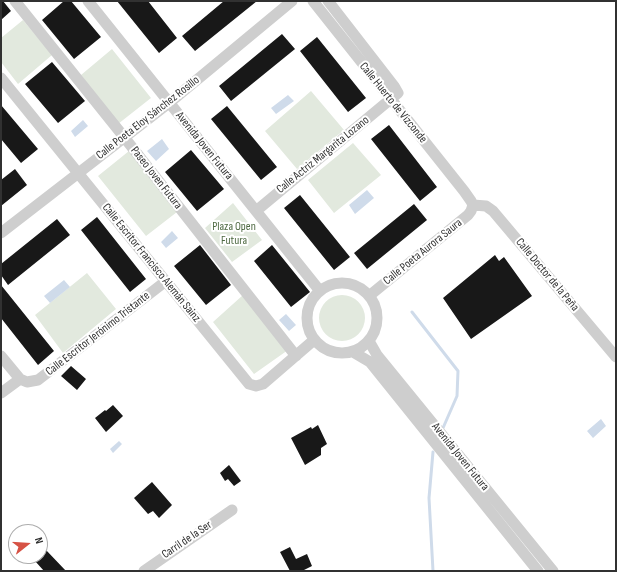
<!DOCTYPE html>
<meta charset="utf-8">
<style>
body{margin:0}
#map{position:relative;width:617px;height:572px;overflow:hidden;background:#fff;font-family:"Sofia Sans Condensed",sans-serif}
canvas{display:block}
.frame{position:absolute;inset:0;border:2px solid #313131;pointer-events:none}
.north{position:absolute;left:8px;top:524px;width:40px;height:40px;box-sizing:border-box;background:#fff;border:1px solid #adadad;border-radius:50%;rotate:73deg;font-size:11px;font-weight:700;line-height:16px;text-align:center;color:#313131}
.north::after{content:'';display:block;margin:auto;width:14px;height:18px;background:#d65245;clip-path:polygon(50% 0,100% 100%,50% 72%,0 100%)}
</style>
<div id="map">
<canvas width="617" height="572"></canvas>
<div class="frame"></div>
<div class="north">N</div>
</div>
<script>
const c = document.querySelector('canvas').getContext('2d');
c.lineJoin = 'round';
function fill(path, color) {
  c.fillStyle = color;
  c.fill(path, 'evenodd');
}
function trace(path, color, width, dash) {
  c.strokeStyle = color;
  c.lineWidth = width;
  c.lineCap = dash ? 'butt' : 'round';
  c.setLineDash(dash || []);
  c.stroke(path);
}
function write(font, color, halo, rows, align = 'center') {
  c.font = font + ' "Sofia Sans Condensed",sans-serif';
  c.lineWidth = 4;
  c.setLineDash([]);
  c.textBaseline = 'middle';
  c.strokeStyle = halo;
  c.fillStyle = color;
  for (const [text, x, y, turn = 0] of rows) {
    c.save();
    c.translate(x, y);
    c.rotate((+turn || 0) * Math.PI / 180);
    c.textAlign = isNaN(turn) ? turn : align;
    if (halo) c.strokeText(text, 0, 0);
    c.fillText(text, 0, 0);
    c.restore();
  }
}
fill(new Path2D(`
 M23 20 52 55 18 84 1 62V38Z
 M112 49 151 98 118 124 81 75Z
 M311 91 344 130 297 169 265 131Z
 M353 143 381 175 334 213 308 180Z
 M129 151 177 212 146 236 98 176Z
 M233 203 262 240 232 262 205 228Z
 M87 273 116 309 63 353 35 315Z
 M319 318a23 23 0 1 1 46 0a23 23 0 1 1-46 0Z
 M243 295 288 350 254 374 213 322Z`), '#e2e9de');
fill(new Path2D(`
 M288 95 294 101 276 114 271 108Z
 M83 120 88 126 75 137 71 131Z
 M162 139 169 149 156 161 147 151Z
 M367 190 374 198 355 214 349 205Z
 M172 231 178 238 166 248 161 242Z
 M64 280 70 287 50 303 44 296Z
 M286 314 296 325 289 331 279 320Z
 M601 419 606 426 593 438 587 431Z
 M119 441 122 444 113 453 110 449Z`), '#cfdbea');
trace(new Path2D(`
 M412 312 458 371 457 396 443 428
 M433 571 429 498 433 452`), '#cfdbea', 3);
fill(new Path2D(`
 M1 1H3L11 11 1 20Z
 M64 1H71L101 37 74 59 42 20Z
 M117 1H148L177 38 159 53Z
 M224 1H257L195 51 182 36Z
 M282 34 295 49 231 101 219 86Z
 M317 37 366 98 348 112 300 51Z
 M52 62 85 101 58 123 25 84Z
 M1 105 38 149 21 163 1 139Z
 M227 106 277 167 261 180 211 119Z
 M389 125 437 187 420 201 371 139Z
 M191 150 224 189 197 211 165 172Z
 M15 169 27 185 1 206V180Z
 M300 195 350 257 334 270 284 208Z
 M414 204 427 220 367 269 354 253Z
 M97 217 146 279 130 292 81 230Z
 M57 219 70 235 8 285 1 275V264Z
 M200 245 231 285 206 305 174 266Z
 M272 245 310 292 291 307 254 261Z
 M495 255 499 261 504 257 532 296 471 339 443 298Z
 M1 285 54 351 38 365 1 318Z
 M71 366 86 379 77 390 61 376Z
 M113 405 123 416 106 432 95 418 105 410 106 411Z
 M318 425 327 444 321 448V455L305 465 291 438 311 427 312 429Z
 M229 465 241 481 234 486 228 479 225 481 220 473Z
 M152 482 172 505 159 518 153 511 148 514 134 498Z
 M290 547 296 559 307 554 312 566 302 571H290L280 552Z
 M46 550 66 571H44L35 561Z`), '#181818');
trace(new Path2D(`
 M15 1 124 137 296 356
 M88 1 320 291
 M313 1 464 191 471 201 473 205
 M1 78 249 384 256 386 263 384 314 340
 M473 205 486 206 493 211 616 357
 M256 211 398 93 394 86 328 1
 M1 233 169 103 292 1
 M307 318a35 35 0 1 1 70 0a35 35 0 1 1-70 0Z
 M369 296 468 215 471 211 473 205
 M369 341 377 355 553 571
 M353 352 370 362 538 571
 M1 356 20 379 27 382 38 380 166 281
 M1 393 20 379
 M144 571 232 510`), '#cecece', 11);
write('12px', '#313131', '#fff', [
 ["Calle Huerto de Vizconde",393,103,51],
 ["Calle Poeta Eloy Sánchez Rosillo",148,118,-38],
 ["Avenida Joven Futura",204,146,51],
 ["Calle Actriz Margarita Lozano",323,155,-39],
 ["Paseo Joven Futura",156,178,52],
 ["Calle Poeta Aurora Saura",423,252,-39],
 ["Calle Escritor Francisco Alemán Sainz",151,263,51],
 ["Calle Doctor de la Peña",547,275,50],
 ["Calle Escritor Jerónimo Tristante",98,334,-38],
 ["Avenida Joven Futura",460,457,51],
 ["Carril de la Ser",187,540,-34]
]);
write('12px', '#4e6942', '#fff', [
 ["Plaza Open",234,227],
 ["Futura",234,241]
]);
</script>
